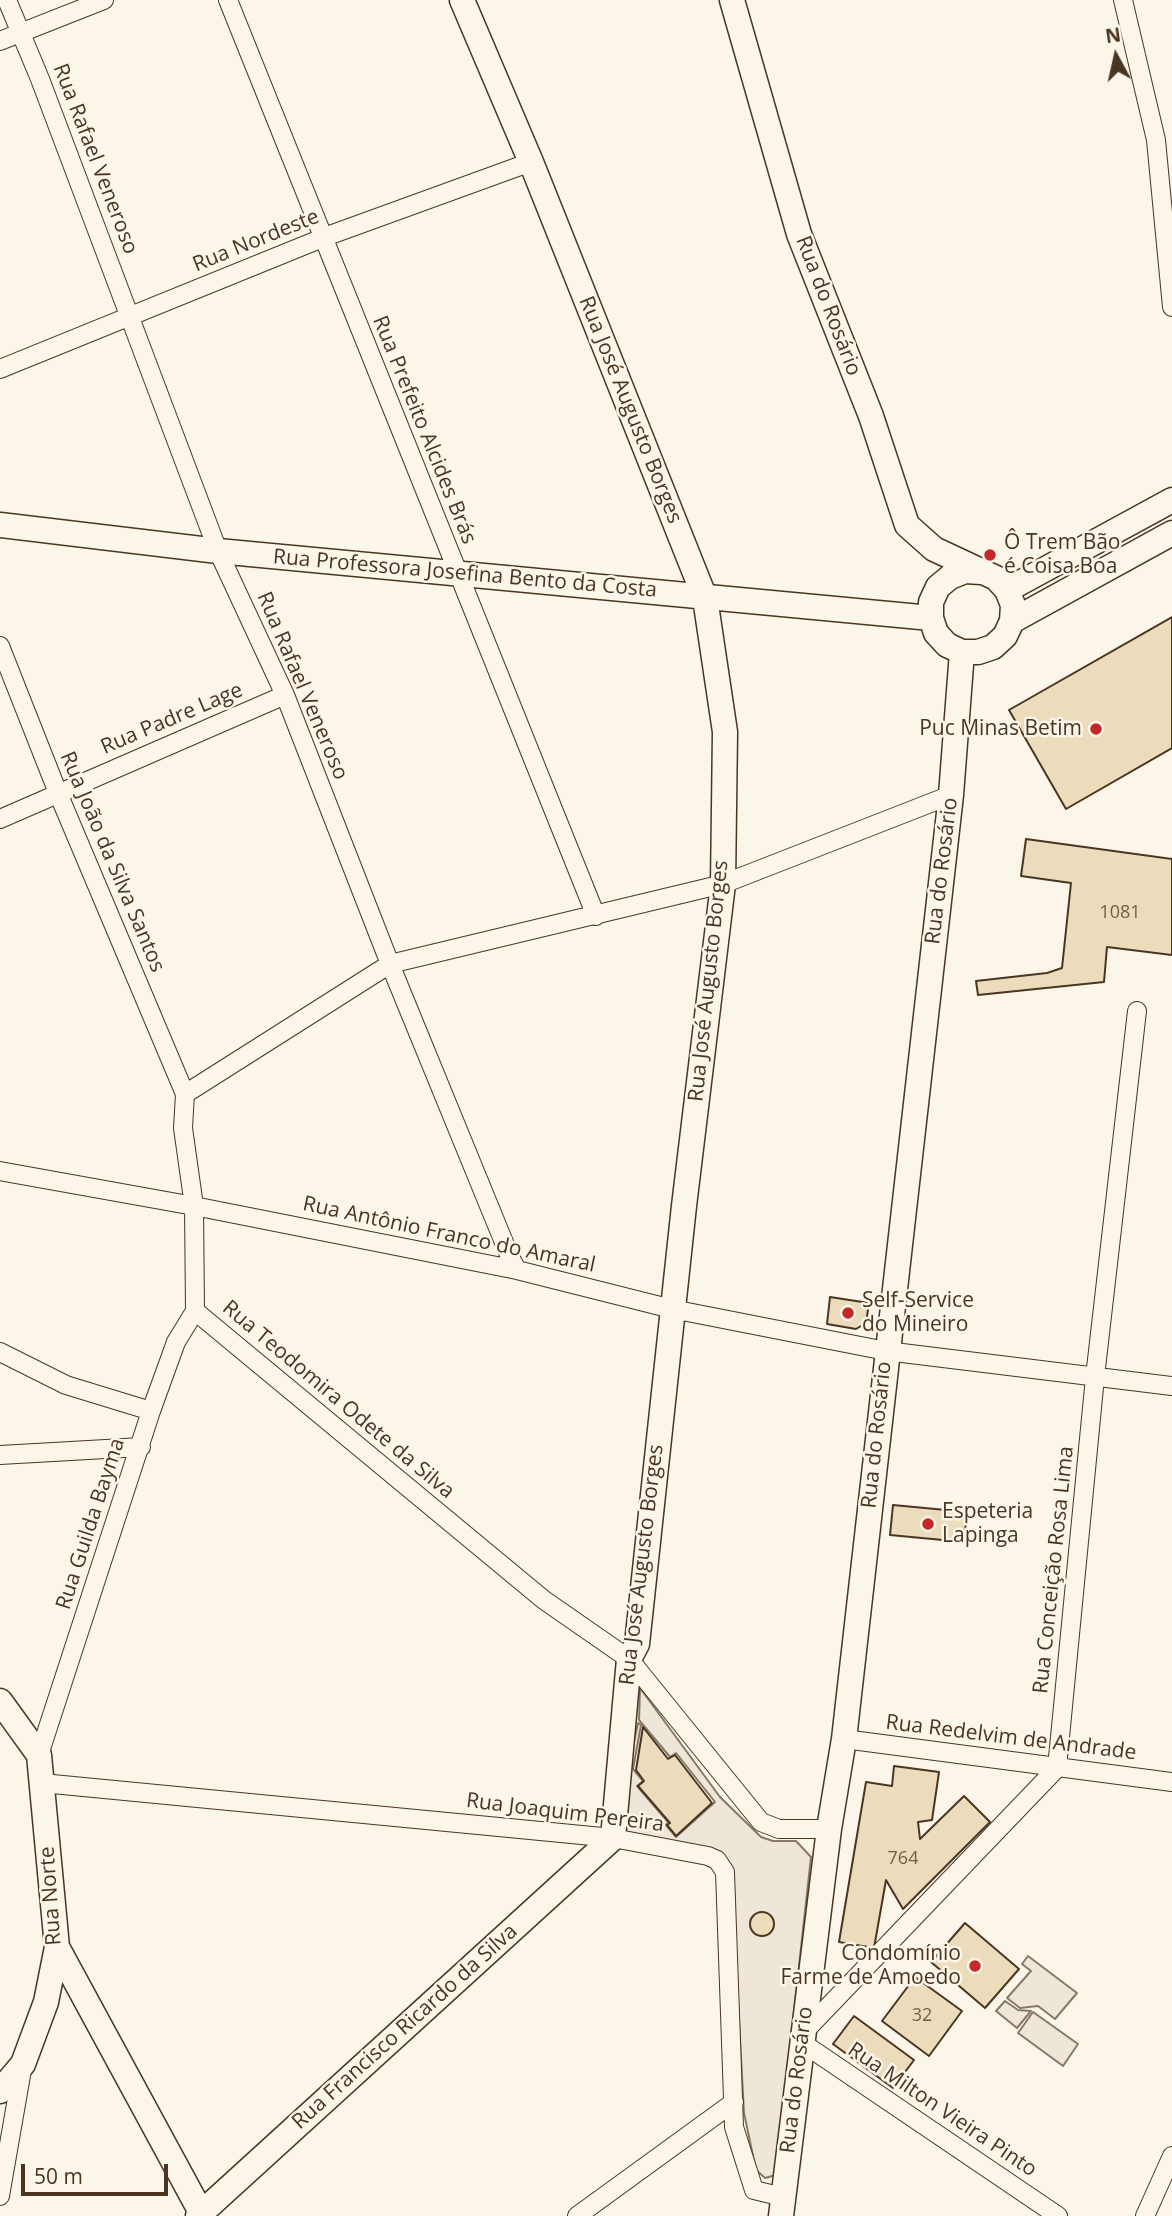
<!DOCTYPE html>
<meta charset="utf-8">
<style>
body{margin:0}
#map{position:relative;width:1172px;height:2216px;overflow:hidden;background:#fbf6e9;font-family:"Open Sans",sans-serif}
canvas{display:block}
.north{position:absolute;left:1081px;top:21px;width:70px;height:70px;-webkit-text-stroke:5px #fbf6e9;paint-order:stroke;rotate:352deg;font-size:19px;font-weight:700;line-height:28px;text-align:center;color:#4a3520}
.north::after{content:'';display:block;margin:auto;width:24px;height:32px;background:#4a3520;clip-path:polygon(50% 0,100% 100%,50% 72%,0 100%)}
.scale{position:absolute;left:21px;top:2164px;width:147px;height:32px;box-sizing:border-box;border:4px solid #4a3520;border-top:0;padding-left:9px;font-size:21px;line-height:24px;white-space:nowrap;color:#4a3520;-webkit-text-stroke:5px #fbf6e9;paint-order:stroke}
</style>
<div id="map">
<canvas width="1172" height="2216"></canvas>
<div class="north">N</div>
<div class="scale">50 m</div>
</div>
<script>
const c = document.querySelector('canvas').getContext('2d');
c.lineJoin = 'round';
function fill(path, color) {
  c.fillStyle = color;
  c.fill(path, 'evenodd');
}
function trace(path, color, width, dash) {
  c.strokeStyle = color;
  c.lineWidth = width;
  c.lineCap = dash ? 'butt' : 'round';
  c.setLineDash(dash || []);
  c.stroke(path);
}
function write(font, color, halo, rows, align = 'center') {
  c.font = font + ' "Open Sans",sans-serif';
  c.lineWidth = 5;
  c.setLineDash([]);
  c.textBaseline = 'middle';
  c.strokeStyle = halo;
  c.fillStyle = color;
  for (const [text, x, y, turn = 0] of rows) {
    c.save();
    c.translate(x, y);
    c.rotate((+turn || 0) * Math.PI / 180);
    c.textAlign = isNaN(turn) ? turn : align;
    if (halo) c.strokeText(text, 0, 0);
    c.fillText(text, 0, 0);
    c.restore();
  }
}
const green = new Path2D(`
 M640 1688 720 1797 761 1837 773 1841H796L811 1857 776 2175 765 2178 756 2170 744 2113 731 1871 614 1835 638 1723 641 1725 633 1769 643 1781 637 1786 668 1822 666 1825 676 1837 715 1802 676 1753 670 1757 639 1720Z
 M1028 1956 1077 1993 1055 2019 1038 2006 1020 2008 1007 1998 1031 1971 1022 1964Z
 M1005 2001 1018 2010 1031 2011 1017 2028 996 2011Z
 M1033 2012 1078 2044 1063 2066 1018 2033Z`);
fill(green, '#ede6d9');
trace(green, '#887966', 2);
const building = new Path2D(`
 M1172 617V748L1066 809 1009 710Z
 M1026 839 1172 859V955L1107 947 1104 982 978 995 976 981 1047 973 1062 968 1071 883 1021 876Z
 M830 1297 869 1303 866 1323 856 1329 827 1324Z
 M893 1505 967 1512 964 1542 890 1535Z
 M643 1727 668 1759 675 1755 712 1803 676 1836 667 1825 670 1823 638 1786 644 1781 636 1770Z
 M894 1766 939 1772 932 1820 918 1822 920 1839 964 1796 990 1822 903 1909 886 1880 874 1948 839 1942 866 1782 892 1786Z
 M750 1924a12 12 0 1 1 24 0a12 12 0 1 1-24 0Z
 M965 1923 1019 1969 985 2008 931 1962Z
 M915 1977 962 2011 929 2056 882 2021Z
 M854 2016 914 2060 893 2088 833 2044Z`);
fill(building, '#ecdcbc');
trace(building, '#4a3520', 2);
const street = new Path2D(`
 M7 0 40 79 218 551 285 695 390 964 510 1257 517 1270
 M228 0 596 916
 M1123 0 1156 140 1172 307
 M0 41 104 0
 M0 369 330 235 531 162
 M0 646 58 793 185 1094
 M0 819 285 695
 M0 1171 194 1206 517 1270 672 1309 886 1351 1172 1386
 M0 1352 66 1385 151 1411
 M0 1455 141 1447
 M844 1739 1172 1782
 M39 1755 151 1411 176 1342 195 1311
 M42 1783 613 1838 708 1856 717 1860 725 1872 734 2127 754 2190 783 2197
 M829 1829H779L761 1822 629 1659 544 1600 195 1311 194 1206 183 1128 185 1094 390 964 723 884 951 795
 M802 2034 1057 1768 1095 1377 1137 1011
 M801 2042 1058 2216
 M0 2196 23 2064
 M577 2216 734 2102
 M1145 2216 1172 2156`);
const secondary = new Path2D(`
 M732 0 799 234 871 416 907 525 934 549 996 578 1007 590 1013 605 1012 621 1005 636 993 647 978 652H962L947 645 936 633 931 618V602L938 587 950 577 965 571 981 572
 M0 525 218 551 931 618
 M1007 590 1172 500
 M1012 621 1172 533
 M0 1701 39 1755 57 1947 46 2002 23 2064 0 2091
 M57 1947 203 2216
 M198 2216 613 1838 629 1659 637 1644 684 1206 723 884 725 732 705 598 531 162 462 0
 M781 2216 829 1829 844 1739 951 795 962 652`);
trace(street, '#4a3520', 20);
trace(secondary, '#4a3520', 27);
trace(street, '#fbf6e9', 18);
trace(secondary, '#fbf6e9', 24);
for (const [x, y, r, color] of [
 [990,555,7,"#c62828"],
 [1096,729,7,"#c62828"],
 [848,1313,7,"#c62828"],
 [928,1524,7,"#c62828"],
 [975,1966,7,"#c62828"]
]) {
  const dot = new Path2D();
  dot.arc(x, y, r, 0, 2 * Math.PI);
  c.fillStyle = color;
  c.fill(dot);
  trace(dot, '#fbf6e9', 2.5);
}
write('18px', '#725f47', null, [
 ["1081",1120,913],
 ["764",903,1859],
 ["32",922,2016]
]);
write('21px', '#4a3520', '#fbf6e9', [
 ["Rua Rafael Veneroso",95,159,69],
 ["Rua Nordeste",256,241,-22],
 ["Rua do Rosário",828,306,69],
 ["Rua José Augusto Borges",630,410,68],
 ["Rua Prefeito Alcides Brás",424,430,68],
 ["Rua Professora Josefina Bento da Costa",465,574,5],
 ["Rua Rafael Veneroso",302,686,67],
 ["Rua Padre Lage",172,719,-23],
 ["Rua João da Silva Santos",112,862,67],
 ["Rua do Rosário",942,871,-83],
 ["Rua José Augusto Borges",709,981,-84],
 ["Rua Antônio Franco do Amaral",449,1235,12],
 ["Rua Teodomira Odete da Silva",338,1400,40],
 ["Rua do Rosário",877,1435,-84],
 ["Rua Guilda Bayma",91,1524,-72],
 ["Rua José Augusto Borges",642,1565,-83],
 ["Rua Conceição Rosa Lima",1054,1570,-84],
 ["Rua Redelvim de Andrade",1011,1738,7],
 ["Rua Joaquim Pereira",565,1813,7],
 ["Rua Norte",51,1896,-94],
 ["Rua Francisco Ricardo da Silva",405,2027,-42],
 ["Rua do Rosário",797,2080,-83],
 ["Rua Milton Vieira Pinto",942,2110,34]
]);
write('21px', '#4a3520', '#fbf6e9', [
 ["Ô Trem Bão",1004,543],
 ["é Coisa Boa",1004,567],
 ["Puc Minas Betim",1082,729,"right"],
 ["Self-Service",862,1301],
 ["do Mineiro",862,1325],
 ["Espeteria",942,1512],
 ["Lapinga",942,1536],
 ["Condomínio",961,1954,"right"],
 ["Farme de Amoedo",961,1978,"right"]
], 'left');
</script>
